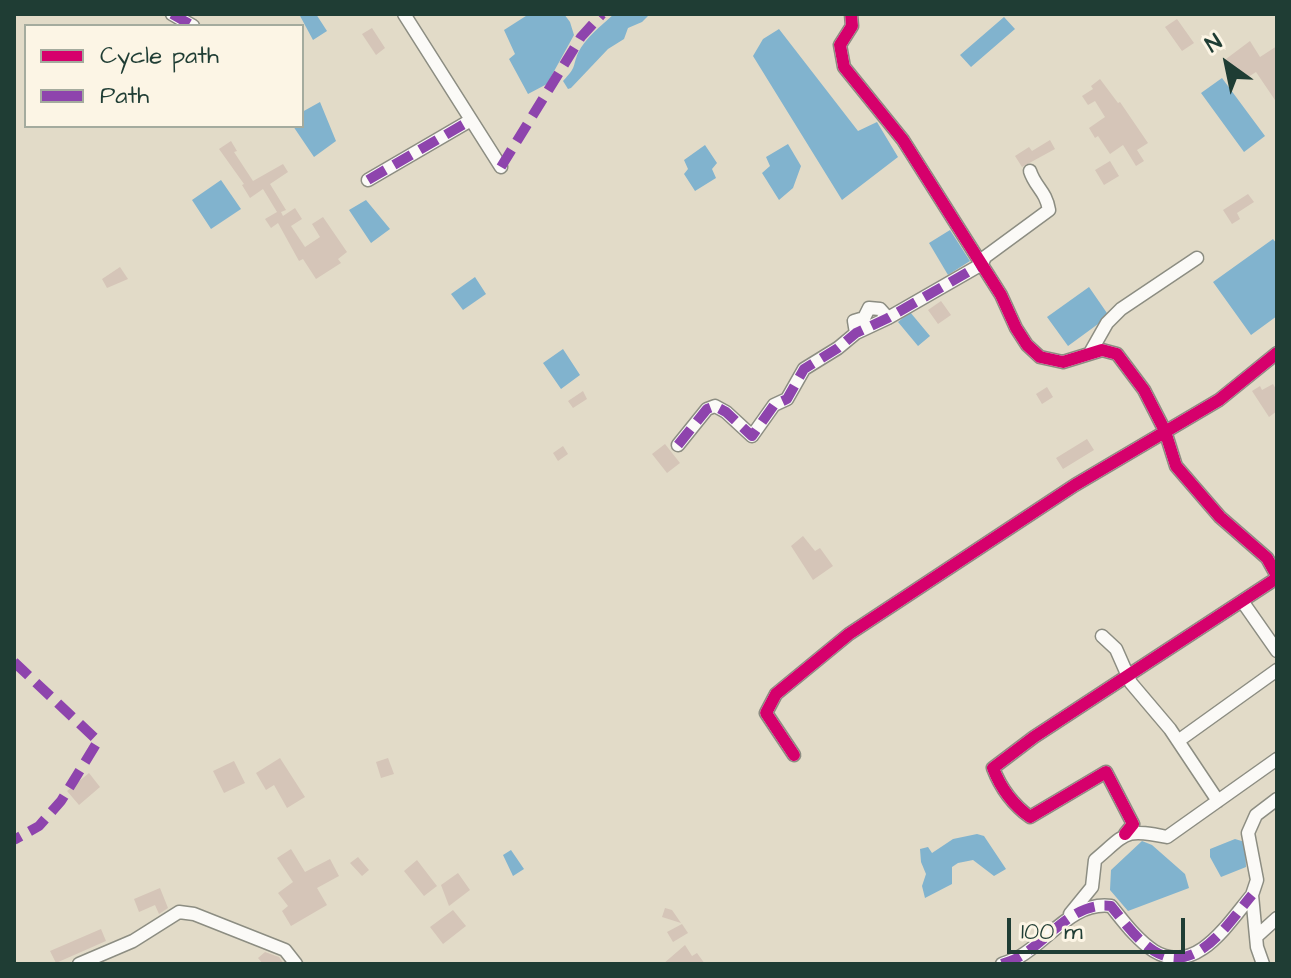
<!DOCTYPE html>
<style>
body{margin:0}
#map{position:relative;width:1291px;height:978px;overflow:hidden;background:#e2dbc8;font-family:"Architects Daughter",sans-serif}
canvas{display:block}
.frame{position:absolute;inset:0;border:16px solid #1f3d34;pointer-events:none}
.legend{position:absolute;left:24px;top:24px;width:280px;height:104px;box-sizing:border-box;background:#fcf5e5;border:2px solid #a4ab9e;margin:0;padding:10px 14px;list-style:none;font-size:24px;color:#1f3d34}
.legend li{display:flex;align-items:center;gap:16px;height:40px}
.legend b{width:40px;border:2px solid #a4ab9e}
.north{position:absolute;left:1187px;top:24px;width:80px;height:80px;-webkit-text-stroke:6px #fcf5e5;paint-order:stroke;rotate:327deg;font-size:22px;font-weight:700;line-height:32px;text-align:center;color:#1f3d34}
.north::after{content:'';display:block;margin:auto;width:28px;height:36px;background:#1f3d34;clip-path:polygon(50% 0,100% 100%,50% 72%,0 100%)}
.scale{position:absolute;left:1007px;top:918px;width:178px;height:36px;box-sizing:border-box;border:4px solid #1f3d34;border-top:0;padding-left:10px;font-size:24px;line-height:28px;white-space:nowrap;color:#1f3d34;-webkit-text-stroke:6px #fcf5e5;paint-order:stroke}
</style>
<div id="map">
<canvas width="1291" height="978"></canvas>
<div class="frame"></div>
<ul class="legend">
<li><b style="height:10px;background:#d6006c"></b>Cycle path</li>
<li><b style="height:10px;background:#8e44ad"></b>Path</li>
</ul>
<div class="north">N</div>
<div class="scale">100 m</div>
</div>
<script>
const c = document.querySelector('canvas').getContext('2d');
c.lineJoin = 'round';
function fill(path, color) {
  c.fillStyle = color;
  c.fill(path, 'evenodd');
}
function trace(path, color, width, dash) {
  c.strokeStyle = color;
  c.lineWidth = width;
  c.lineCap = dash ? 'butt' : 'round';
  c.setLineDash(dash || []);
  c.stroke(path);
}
fill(new Path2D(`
 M299 14H316L327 31 313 40Z
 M529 14H564L570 22 574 35 547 84 528 94 509 59 515 54 504 30Z
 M614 14 648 16 642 22 628 28 624 39 608 49 571 88 568 89 563 81C577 66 572 68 578 53 585 38 602 25 614 14Z
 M1004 17 1015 29 971 67 960 55Z
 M779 29 858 131 877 122 898 157 842 200 753 56 763 39Z
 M1222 78 1265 136 1244 152 1201 93Z
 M320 102 336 141 314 157 293 126H302V112Z
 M788 144 801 166 793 188 779 200 762 173 770 166 766 157Z
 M705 145 717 163 712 169 716 178 695 191 684 174 688 169 684 160Z
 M221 180 241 209 211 229 192 200Z
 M366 200 390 229 371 243 349 210Z
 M950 230 970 261 948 275 929 243Z
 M1273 239 1277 244V316L1251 335 1213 282Z
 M475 277 486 294 463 310 451 294Z
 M1089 287 1109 316 1068 346 1047 317Z
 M910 312 930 336 918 346 898 322Z
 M563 349 580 375 561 389 543 363Z
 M977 834 984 836 1006 869 994 876 973 860 958 863 952 867V884L925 898 922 886 926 874 921 862 920 849 928 847 932 853 953 839Z
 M1235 839 1245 842 1246 867 1221 877 1210 857V849Z
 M1142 841 1152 845 1185 874 1189 888 1128 911 1110 890 1111 870Z
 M511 850 524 869 513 876 503 855Z`), '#81b3ce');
fill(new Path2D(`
 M1177 19 1194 43 1182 51 1165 27Z
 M372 28 385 48 376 55 362 34Z
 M1250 41 1260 57 1277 46V103L1256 72 1245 79 1237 67 1234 69 1226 59Z
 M1100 79 1118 103 1120 102 1148 143 1137 150 1144 161 1136 166 1123 145 1110 154 1098 136 1095 138 1089 128 1105 117 1095 101 1088 105 1082 96 1093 89 1091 86Z
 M1050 140 1055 149 1022 167 1015 156 1029 147 1032 151Z
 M231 141 237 151 234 152 253 181 283 164 288 172 270 184 286 210 281 212 283 216 295 208 302 219 291 226 305 247 320 237 312 224 323 217 347 252 338 259 341 263 316 279 303 259 299 261 278 223 271 228 265 219 277 212 263 189 250 198 242 185 244 184 219 149Z
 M1110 161 1119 176 1104 185 1095 170Z
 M1248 194 1254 202 1237 213 1240 219 1232 224 1223 210Z
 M120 267 128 279 107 288 102 279Z
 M941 301 951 315 938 324 928 310Z
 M1273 384 1277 391V411L1269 417 1252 391 1260 386 1262 390Z
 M1047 387 1053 397 1042 404 1036 394Z
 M583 391 587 399 573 408 568 401Z
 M1087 439 1094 450 1063 469 1056 458Z
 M665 444 680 463 667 473 652 454Z
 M563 446 568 454 558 461 553 453Z
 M803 536 815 551 820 548 833 566 813 580 791 546Z
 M280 758 305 797 287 808 274 785 266 790 256 773Z
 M388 758 394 774 381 778 376 762Z
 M234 761 245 783 224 793 213 771Z
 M89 773 100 787 79 805 67 791Z
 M291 849 305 872 330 859 339 876 317 888 327 905 291 926 282 911 288 906 278 893 293 882 277 858Z
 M358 857 369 870 362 876 350 863Z
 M417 860 437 886 424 896 404 871Z
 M458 873 470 890 449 906 441 885Z
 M160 888 168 908 159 914 155 905 139 912 134 899Z
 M665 908 672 910 681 923 662 917Z
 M453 910 466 926 443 944 430 927Z
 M682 924 688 933 673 942 667 932Z
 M101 929 106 941 56 963 50 951Z
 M685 945 692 956 697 953 705 964H663Z
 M265 952 279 957 284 964H263L258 958Z`), '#d5c5b8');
const minor = new Path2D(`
 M172 14 193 26
 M404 14 501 167
 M851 14 852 26 840 45 844 67 903 140 1001 295 1016 328 1027 345 1040 357 1063 362 1102 350 1117 354 1144 390 1165 431 1176 466 1220 517 1267 558 1277 576
 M368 180 471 120
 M856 333 854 321 864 318 869 308 880 309 888 318
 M1090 353 1107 323 1121 309 1197 258
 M678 445 707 409 715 406 726 412 752 436 774 405 787 399 804 369 838 348 856 333 888 318 982 264 985 257 1049 210C1046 191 1035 187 1030 171
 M1242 601 1277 651
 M1102 636 1116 649 1131 683 1170 729 1218 801
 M1178 741 1277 670
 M794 755 766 713 776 694 849 634 1075 485 1219 400 1277 353
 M1125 834 1133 824 1106 772 1030 817C1012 804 1001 789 993 768L1034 737 1277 578
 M1070 914 1092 887 1095 860C1127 833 1124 828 1167 837L1277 759
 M1256 937 1277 918
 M79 964 133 941 179 912 194 914 285 950 296 964
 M1002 964C1007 962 1014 960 1019 957 1049 940 1073 901 1111 906 1124 922 1137 940 1154 951 1196 977 1229 922 1252 895
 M1263 964 1257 947 1252 895 1257 880 1248 833 1256 815 1277 799`);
trace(minor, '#8c8d82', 15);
trace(minor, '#fbfaf7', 12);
trace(new Path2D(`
 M172 14 193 26
 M501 167 581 37 602 14
 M368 180 471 120
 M678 445 707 409 715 406 726 412 752 436 774 405 787 399 804 369 838 348 856 333 888 318 982 264
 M14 662 98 741 61 801 39 826 14 840
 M1002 964C1007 962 1014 960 1019 957 1049 940 1073 901 1111 906 1124 922 1137 940 1154 951 1196 977 1229 922 1252 895`), '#8e44ad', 10, [20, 10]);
trace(new Path2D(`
 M851 14 852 26 840 45 844 67 903 140 1001 295 1016 328 1027 345 1040 357 1063 362 1102 350 1117 354 1144 390 1165 431 1176 466 1220 517 1267 558 1277 576
 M794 755 766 713 776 694 849 634 1075 485 1219 400 1277 353
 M1125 834 1133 824 1106 772 1030 817C1012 804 1001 789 993 768L1034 737 1277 578`), '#d6006c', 12);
</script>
